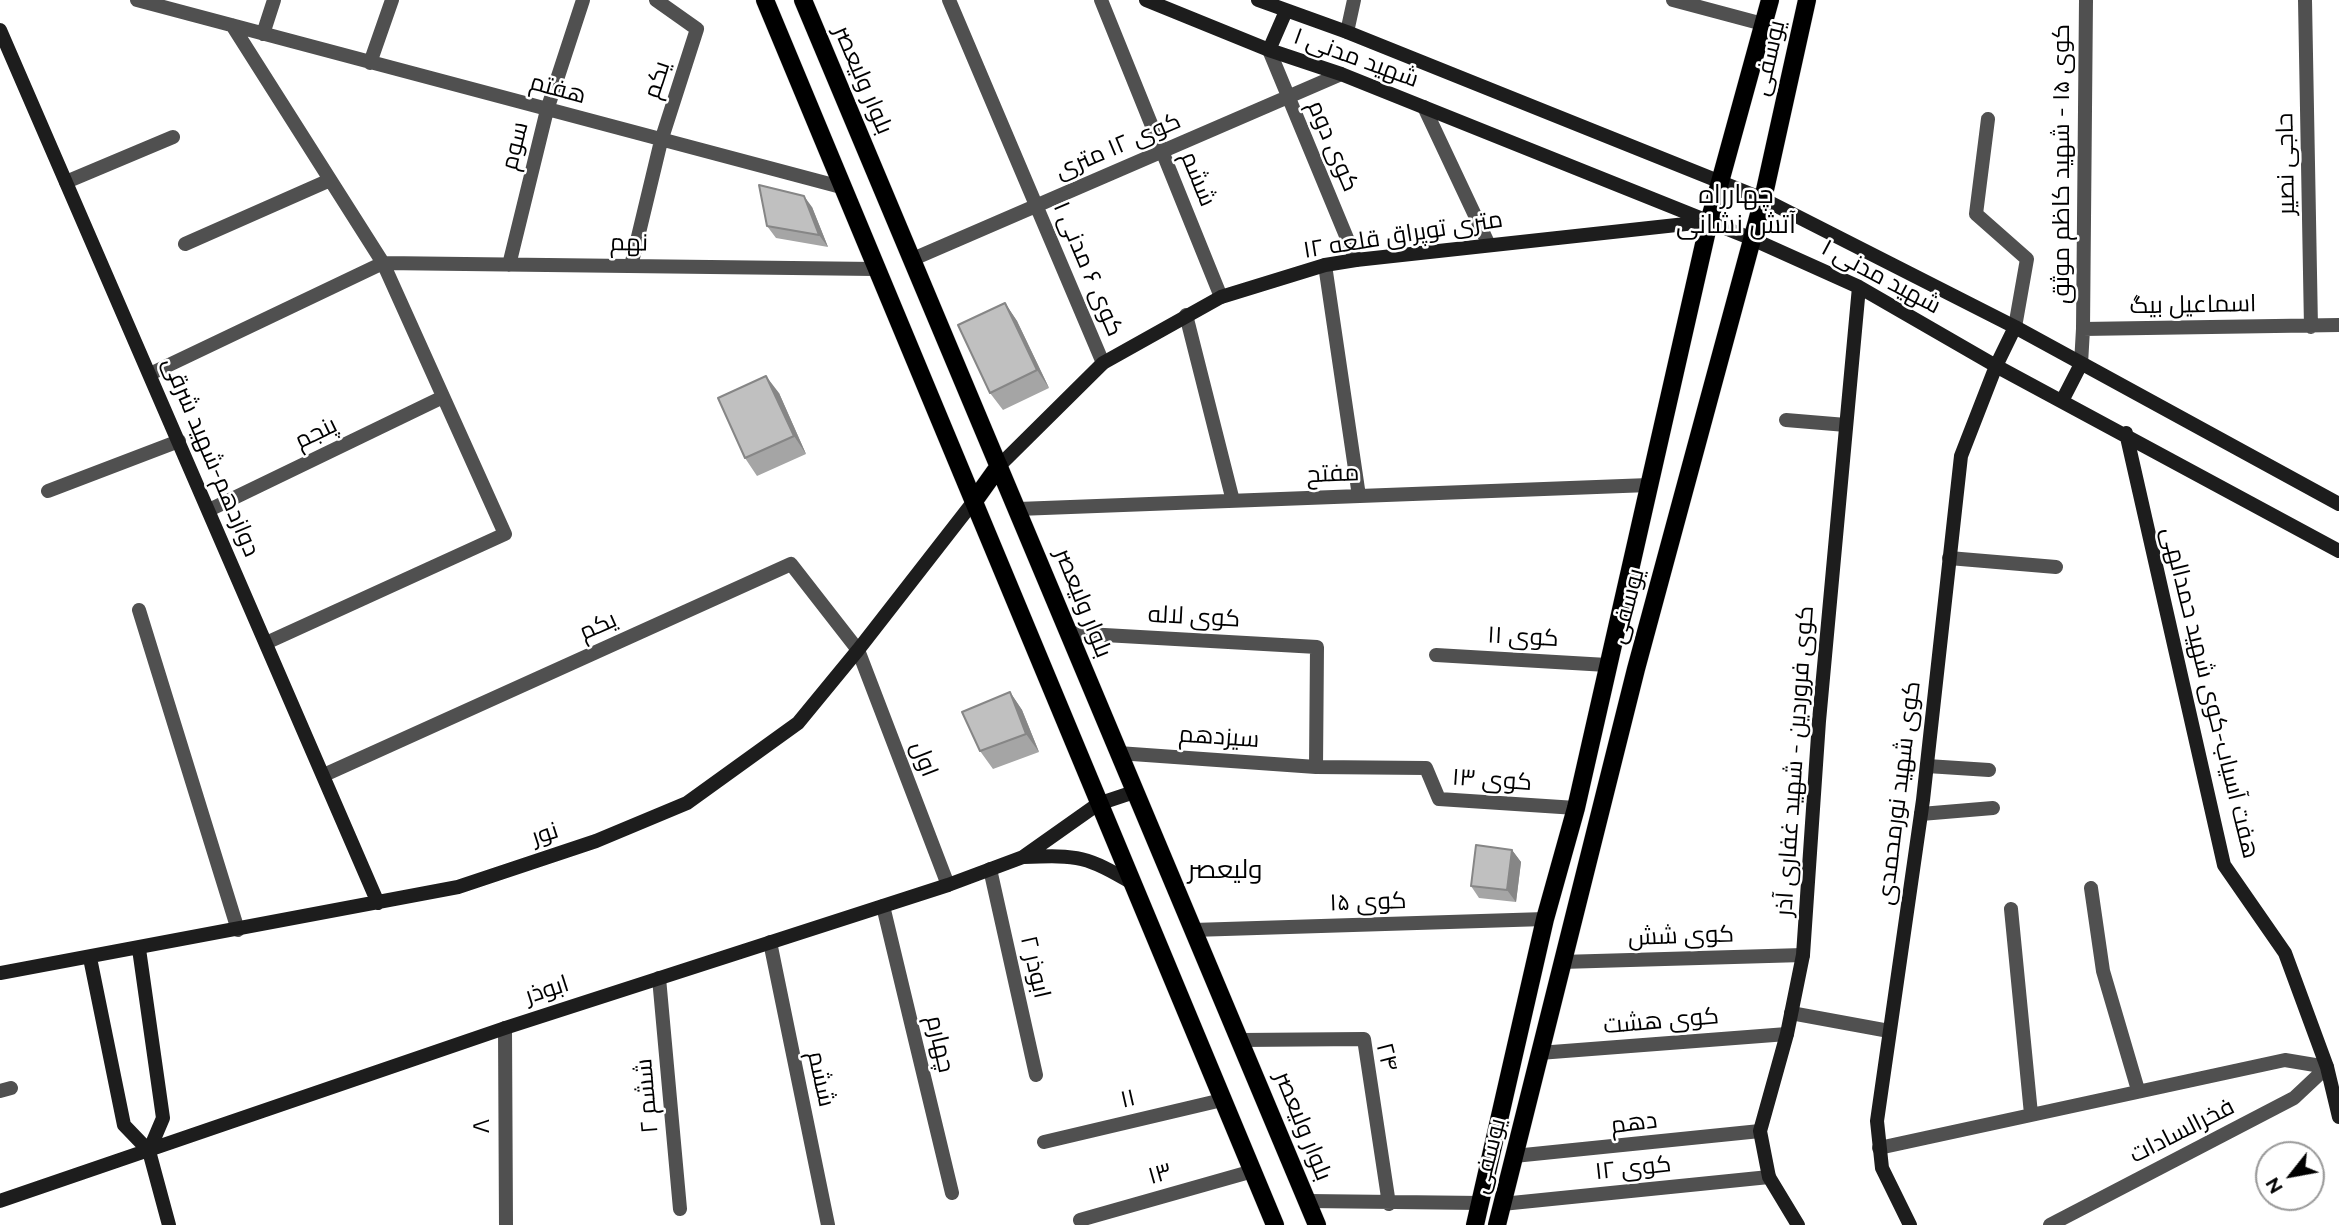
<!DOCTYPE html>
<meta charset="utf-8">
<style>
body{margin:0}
#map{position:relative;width:2339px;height:1225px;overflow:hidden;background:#fff;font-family:Raleway,sans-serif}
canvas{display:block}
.north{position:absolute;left:2255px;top:1141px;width:70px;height:70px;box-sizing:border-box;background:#fff;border:2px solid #999;border-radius:50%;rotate:239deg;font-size:19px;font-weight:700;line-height:28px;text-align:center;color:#000}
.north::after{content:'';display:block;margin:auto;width:24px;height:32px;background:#000;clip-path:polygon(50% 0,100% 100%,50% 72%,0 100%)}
</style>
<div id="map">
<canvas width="2339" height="1225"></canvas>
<div class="north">N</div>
</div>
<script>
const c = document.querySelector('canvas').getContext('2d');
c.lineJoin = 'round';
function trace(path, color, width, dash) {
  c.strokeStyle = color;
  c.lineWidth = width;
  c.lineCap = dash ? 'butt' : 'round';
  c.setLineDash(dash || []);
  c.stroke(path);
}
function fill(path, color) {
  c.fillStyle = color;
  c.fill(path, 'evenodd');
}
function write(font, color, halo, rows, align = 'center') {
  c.font = font + ' Raleway,Cairo,sans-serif';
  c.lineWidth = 5;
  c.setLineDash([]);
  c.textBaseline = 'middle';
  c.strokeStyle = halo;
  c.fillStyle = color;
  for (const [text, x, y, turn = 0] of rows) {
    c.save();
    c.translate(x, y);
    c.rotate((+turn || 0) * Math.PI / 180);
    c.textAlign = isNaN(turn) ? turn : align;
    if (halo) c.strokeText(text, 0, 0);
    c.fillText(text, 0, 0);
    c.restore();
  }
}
const primary = new Path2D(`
 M765 0 1275 1225
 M803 0 1317 1225
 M974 501 999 466
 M1475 1225 1545 919 1576 808 1709 222 1770 0
 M1497 1225 1636 669 1763 199 1807 0`);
trace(primary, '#dbdbdb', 19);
trace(new Path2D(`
 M137 0 841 187
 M949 0 1103 363
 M1101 0 1221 297
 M1673 0 1763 24
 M2305 0 2311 327
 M232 25 383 263 505 534 266 643
 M1347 32 1354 0
 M263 34 274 0
 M1269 50 1356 260
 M370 63 392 0
 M1424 107 1488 243
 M1988 119 1976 214 2027 259 2015 327
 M66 182 173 137
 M185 244 330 180
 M913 259 1341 74
 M509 265 547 110 583 0
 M1325 265 1359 496
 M631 266 661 141 697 29 656 0
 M1186 315 1233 501
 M2083 329 2086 0
 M2081 364 2083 329 2339 325
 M150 374 383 263 874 269
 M1786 420 1846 425
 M48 491 179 441
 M1018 509 1649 485
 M209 510 443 397
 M1949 558 2056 567
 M139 610 238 930
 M1069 633 1317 647 1316 767
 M1436 655 1607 665
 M1118 753 1316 767 1426 768 1439 799 1576 808
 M1927 766 1989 770
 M324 775 791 564 858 650 948 885
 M1921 814 1993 808
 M990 869 1036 1075
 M2091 888 2103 971 2138 1090
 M883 906 952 1193
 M2011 909 2031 1114
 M1193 930 1545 919
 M770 942 828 1225
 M1561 962 1803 955
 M659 978 680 1209
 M1791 1013 1889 1031
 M505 1028 506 1225
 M1241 1040 1364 1039 1389 1204
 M1539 1053 1787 1034
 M0 1091 11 1088
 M1044 1142 1222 1100
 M1879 1148 2285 1060 2327 1067
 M1514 1156 1760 1131
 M1308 1201 1481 1203
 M1502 1204 1769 1177
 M1080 1220 1253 1171
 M2050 1225 2294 1098 2327 1067`), '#505050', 14);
trace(new Path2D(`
 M1146 0 1269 50 1341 74 1750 238 1859 287 1996 366 2339 551
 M1258 0 1347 32 1763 199 2015 327 2339 504
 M0 30 378 903
 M1269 50 1286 11
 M2062 401 2081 364
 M2126 433 2224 865 2285 953 2327 1067 2339 1117
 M999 466 1103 363 1221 297 1325 265 1356 260 1704 222
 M1024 857C1080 855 1086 856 1134 884
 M90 958 124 1125 149 1151 163 1118 139 949
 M0 973 458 887 596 841 687 803 798 723 858 650 974 501
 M149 1151 169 1225
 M0 1201 505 1028 948 885 1023 857 1098 804 1134 792
 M1798 1225 1769 1177 1760 1131 1787 1034 1803 955 1819 721 1859 287
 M1910 1225 1882 1168 1877 1121 1923 800 1961 456 1996 366 2015 327`), '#1d1d1d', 14);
trace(primary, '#000', 18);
fill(new Path2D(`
 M812 207 828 247 776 238 767 226Z
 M1005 303 1017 321 1049 388 1003 410 990 393Z
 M779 393 806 454 757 476 745 458Z
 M1010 692 1022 710 1039 752 993 769 980 751Z
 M1512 850 1521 862 1516 902 1479 898 1471 886Z`), '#a5a5a5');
fill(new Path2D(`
 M804 196 812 207 828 247 819 235Z
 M1005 303 1017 321 1049 388 1037 370Z
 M766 376 779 393 806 454 794 436Z
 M1010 692 1022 710 1039 752 1026 734Z
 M1512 850 1521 862 1516 902 1507 890Z`), '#868686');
const building = new Path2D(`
 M759 185 804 196 819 235 767 226Z
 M1005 303 1037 370 990 393 958 325Z
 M766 376 794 436 745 458 718 398Z
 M1010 692 1026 734 980 751 962 712Z
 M1476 845 1512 850 1507 890 1471 886Z`);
fill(building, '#c0c0c0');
trace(building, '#868686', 2);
write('24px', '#000', '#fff', [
 ["شهید مدنی ۱",1356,58,20],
 ["یوسفی",1769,58,-77],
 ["یکم",657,80,-72],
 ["بلوار ولیعصر",863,80,67],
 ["هفتم",558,89,15],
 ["سوم",515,146,-76],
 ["کوی ۱۲ متری",1118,146,-23],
 ["کوی دوم",1333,146,67],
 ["کوی ۱۵ - شهید کاظم موثق",2062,164,-90],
 ["حاجی نصیر",2286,164,-91],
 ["ششم",1198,179,68],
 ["۱۲ متری توپراق قلعه",1403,235,-9],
 ["نهم",629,243,1],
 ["کوی ۶ مدنی ۱",1088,269,67],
 ["شهید مدنی ۱",1881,277,28],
 ["اسماعیل بیگ",2193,305,-1],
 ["پنجم",316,433,-26],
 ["دوازدهم-شهید شرقی",211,457,67],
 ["مفتح",1333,474,-2],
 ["بلوار ولیعصر",1083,603,68],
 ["یوسفی",1627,606,-75],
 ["کوی لاله",1194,617,3],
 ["یکم",598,626,-24],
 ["کوی ۱۱",1523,637,3],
 ["هفت آسیاب-کوی شهید حمدالهی",2210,693,76],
 ["سیزدهم",1219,737,4],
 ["اول",924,759,69],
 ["کوی فروردین - شهید غفاری آذر",1795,761,-86],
 ["کوی ۱۳",1492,780,4],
 ["کوی شهید نورمحمدی",1899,793,-83],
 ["نور",545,834,-18],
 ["کوی ۱۵",1368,902,-2],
 ["کوی شش",1681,936,-2],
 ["۲ ابوذر",1035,967,77],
 ["ابوذر",547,990,-18],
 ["کوی هشت",1661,1021,-5],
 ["چهارم",940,1044,77],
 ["۲۴",1387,1057,76],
 ["ششم",821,1079,78],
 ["ششم ۲",647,1096,-95],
 ["۱۱",1128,1099,-13],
 ["دهم",1634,1123,-7],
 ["۸",482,1126,-90],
 ["بلوار ولیعصر",1303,1126,68],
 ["فخرالسادات",2182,1131,-27],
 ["یوسفی",1489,1156,-76],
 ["کوی ۱۲",1633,1168,-6],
 ["۱۳",1160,1174,-16]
]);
write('26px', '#000', '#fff', [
 ["چهارراه",1736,195],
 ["آتش نشانی",1736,225],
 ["ولیعصر",1225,870]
]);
</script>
